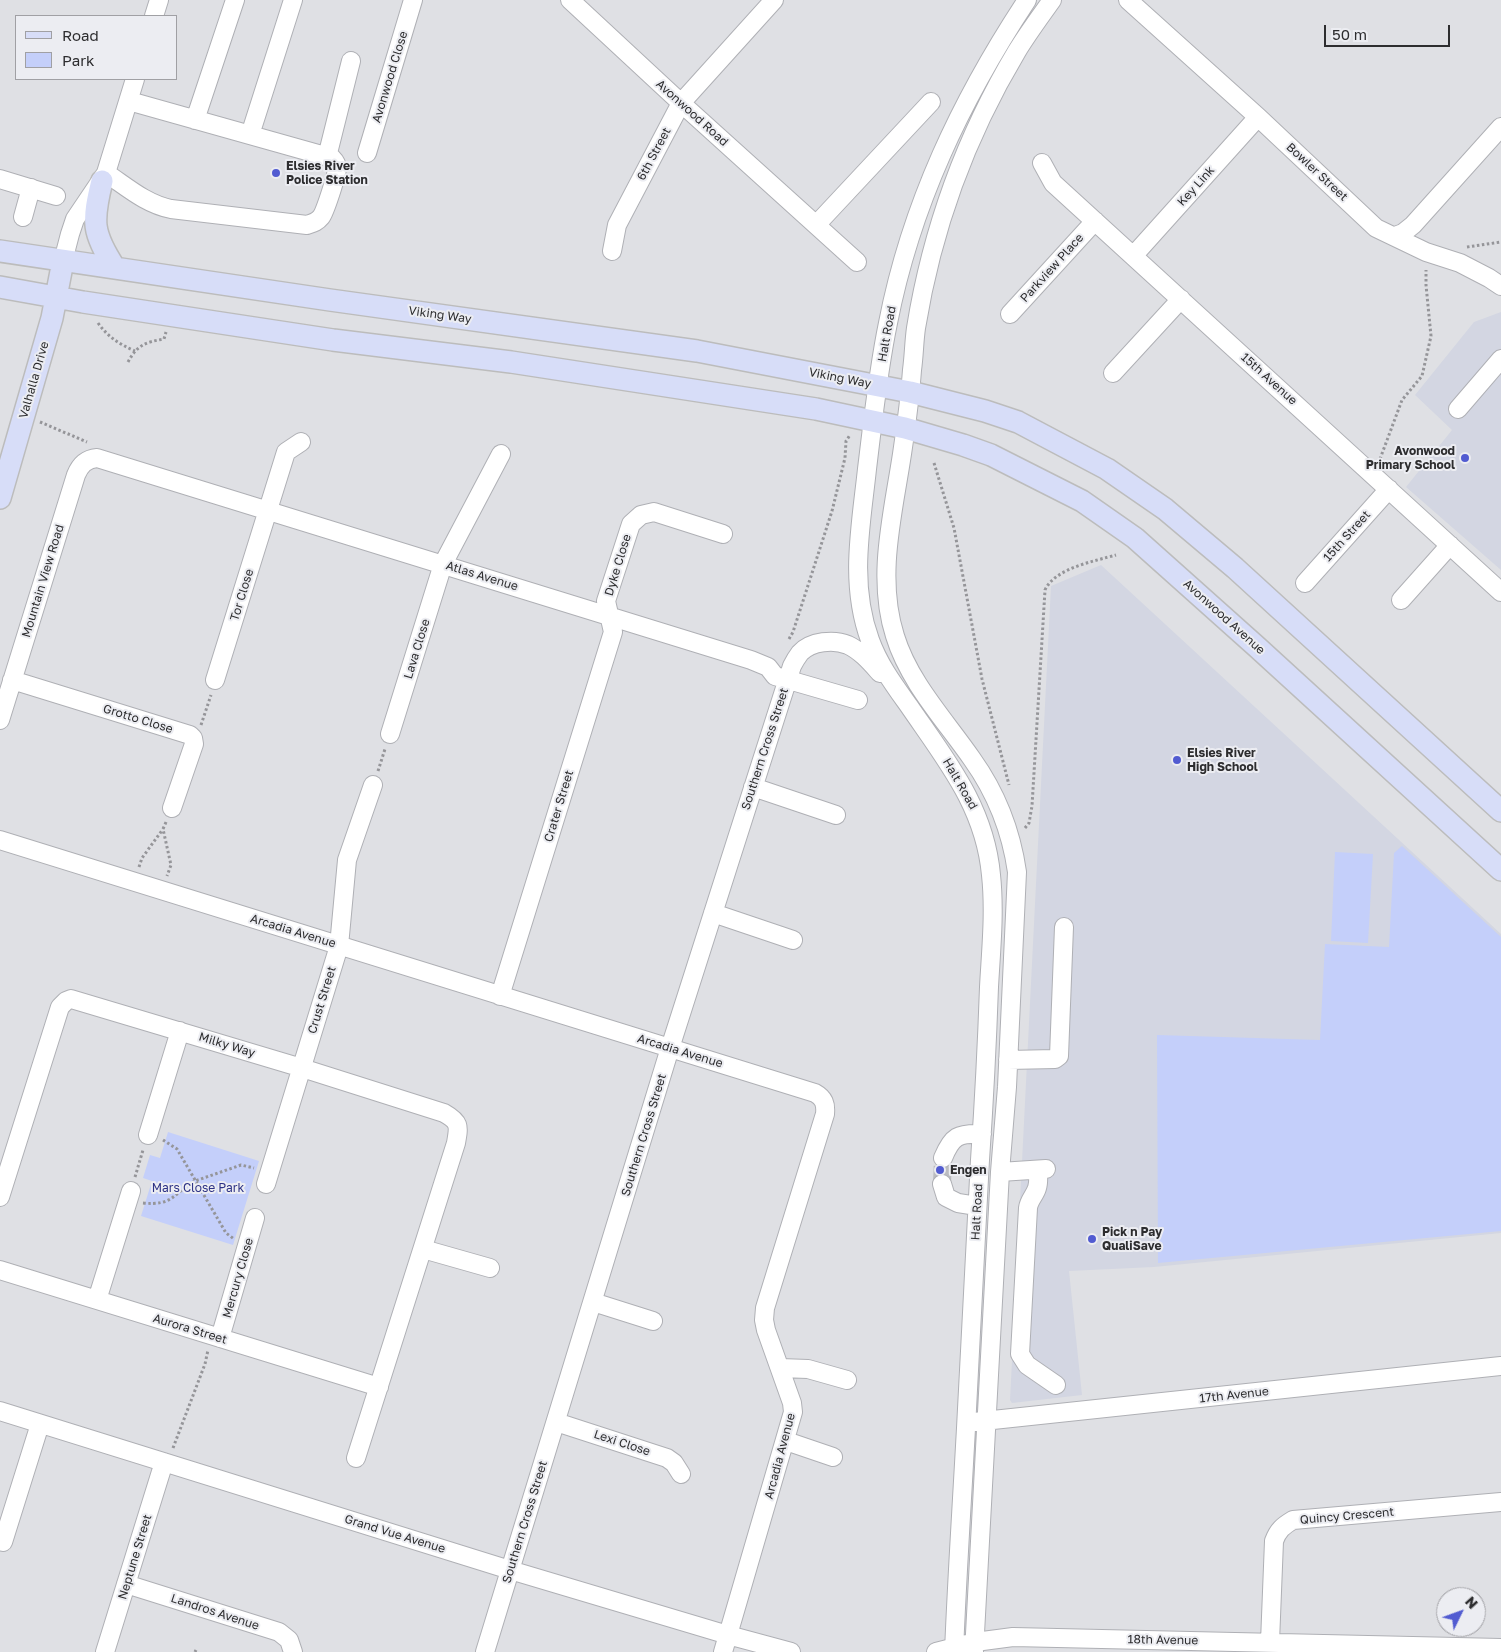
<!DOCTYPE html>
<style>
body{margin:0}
#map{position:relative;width:1501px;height:1652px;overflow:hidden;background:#dfe0e4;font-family:"Golos Text",sans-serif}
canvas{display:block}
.legend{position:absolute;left:15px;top:15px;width:162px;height:65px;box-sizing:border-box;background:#ecedf2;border:1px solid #a0a0a4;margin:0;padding:6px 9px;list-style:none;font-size:15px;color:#2d2d2f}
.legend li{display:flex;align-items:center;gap:10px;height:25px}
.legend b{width:25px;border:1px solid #a0a0a4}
.north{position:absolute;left:1436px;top:1587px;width:50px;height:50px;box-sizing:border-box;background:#ecedf2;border:1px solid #a0a0a4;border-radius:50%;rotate:48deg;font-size:14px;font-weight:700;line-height:20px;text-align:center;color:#2d2d2f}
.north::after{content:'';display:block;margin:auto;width:18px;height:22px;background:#515bd1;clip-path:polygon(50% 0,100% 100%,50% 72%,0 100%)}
.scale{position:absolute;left:1324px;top:25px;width:126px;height:22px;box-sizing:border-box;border:2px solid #2d2d2f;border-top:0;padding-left:6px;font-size:15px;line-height:18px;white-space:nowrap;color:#2d2d2f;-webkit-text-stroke:4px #ecedf2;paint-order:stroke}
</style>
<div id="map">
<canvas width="1501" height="1652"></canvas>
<ul class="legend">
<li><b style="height:6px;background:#d7ddf8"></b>Road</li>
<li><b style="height:14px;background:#c4cffa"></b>Park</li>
</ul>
<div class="north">N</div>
<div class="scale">50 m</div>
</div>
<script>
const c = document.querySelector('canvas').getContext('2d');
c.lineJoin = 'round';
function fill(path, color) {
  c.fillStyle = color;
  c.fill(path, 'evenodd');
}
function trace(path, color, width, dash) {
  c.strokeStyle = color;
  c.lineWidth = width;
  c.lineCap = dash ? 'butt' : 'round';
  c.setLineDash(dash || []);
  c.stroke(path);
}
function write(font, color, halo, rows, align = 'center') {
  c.font = font + ' "Golos Text",sans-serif';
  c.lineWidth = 4;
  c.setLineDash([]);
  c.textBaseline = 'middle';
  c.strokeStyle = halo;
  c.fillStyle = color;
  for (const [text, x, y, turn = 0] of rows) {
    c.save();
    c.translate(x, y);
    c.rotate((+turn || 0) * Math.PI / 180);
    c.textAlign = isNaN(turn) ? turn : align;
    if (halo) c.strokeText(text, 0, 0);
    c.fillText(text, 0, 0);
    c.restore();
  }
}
fill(new Path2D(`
 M1501 312V570L1406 487 1452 430 1415 395 1474 322Z
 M1101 565 1501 934V1233L1154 1267 1069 1271 1082 1395 1012 1403 1010 1400 1051 586Z`), '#d3d6e2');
fill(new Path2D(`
 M1402 846 1501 937V1231L1158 1263 1157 1035 1320 1040 1325 944 1389 947 1394 853Z
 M1335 852 1373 854 1368 943 1331 941Z
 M168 1132 259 1161 233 1245 141 1216 152 1181 143 1178 150 1155 160 1158Z`), '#c4cffa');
trace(new Path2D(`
 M942 1184 943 1158`), '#bbbcc0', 18, [18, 9]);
const minor = new Path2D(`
 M570 0 681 103 857 262
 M1128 0 1258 117 1376 228 1426 252 1460 263 1489 278 1501 286
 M154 16 159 0
 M195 120 235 0
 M250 135 293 0
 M367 153 413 0
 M327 157 351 61
 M1042 163 1053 183 1501 592
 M106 173C127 187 146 204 171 209L307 225C313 223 317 222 321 217 325 212 337 175 337 168 337 164 335 161 332 158L129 101
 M0 179 56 196
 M23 217 31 188
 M816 225 931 102
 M1395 236 1403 233 1413 225 1501 127
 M612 251 617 225 681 103 774 0
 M1134 255 1258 117
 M63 261 70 234 75 219 106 173 135 79
 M1010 314 1095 221
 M1113 373 1181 299
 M1458 409 1501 359
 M1305 583 1389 489
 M1401 600 1450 545
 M12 680 190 735 193 738 194 744 172 808
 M215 680 286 452 301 442
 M0 720 76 475C80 465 86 459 97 458L751 660 768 667 775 676 858 700
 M390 734 443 564 501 454
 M753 787 836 815
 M0 840 815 1093C824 1098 826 1104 825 1114L765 1308 764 1320 766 1330 792 1403 793 1412 723 1652
 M713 913 793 940
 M500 996 613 632 606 601 631 524 641 515 654 512 723 534
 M1008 1060 1055 1059 1059 1056 1064 927
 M148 1135 180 1031
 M943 1158C952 1136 958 1133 982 1134
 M1038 1170C1038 1176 1039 1182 1037 1188 1035 1195 1029 1200 1028 1208L1020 1354 1027 1365 1056 1385
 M1000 1172 1046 1169
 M266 1184 339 946 347 860 373 785
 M942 1184 946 1197 958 1203 977 1206
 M0 1197 60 1007 66 1001 71 999 302 1068 444 1113C460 1122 459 1126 456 1143L356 1458
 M423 1249 490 1268
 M0 1270 379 1387
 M97 1300 131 1191
 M593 1302 653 1321
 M220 1338 255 1218
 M780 1368 808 1369 847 1380
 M0 1411 510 1570 728 1635 791 1652
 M556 1422 667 1458 674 1463 681 1474
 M974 1422 1501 1366
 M786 1441 833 1457
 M3 1542 40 1424
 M126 1584 279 1632 289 1640 293 1652
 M1270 1642 1274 1541C1278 1530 1283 1526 1293 1520L1501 1502
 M105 1652 164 1462
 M485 1652 670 1048 792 666C794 662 797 657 800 653 811 641 834 639 848 645 861 651 871 663 880 673
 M936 1652 975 1642 1013 1637 1501 1648
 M954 1652C957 1577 962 1502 966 1428 971 1338 975 1249 980 1160 984 1102 987 1045 989 987 991 950 995 912 991 875 985 807 946 760 909 706 894 685 879 665 870 640 849 583 861 526 867 469 873 420 878 371 888 323 911 205 961 100 1027 0
 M974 1652 1000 1172 1007 1087 1017 872C1011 830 997 794 972 759 945 720 909 682 895 636 876 577 893 514 902 454 906 427 910 398 912 370 914 356 914 342 916 328 932 229 966 136 1017 51 1028 33 1040 17 1052 0`);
const major = new Path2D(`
 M102 181C92 221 92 233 115 268
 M0 251 330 300 697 351 910 392 985 411 1018 422 1107 469 1165 509 1235 568 1501 811
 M0 287 83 302 333 340 511 362 816 409 905 428 963 445 991 455 1082 501 1135 538 1257 647 1501 870
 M0 498 52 318 63 261`);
trace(minor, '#afb0b5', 20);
trace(major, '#bcbcbc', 24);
trace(new Path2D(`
 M1467 247 1501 242
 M98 323C108 337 119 344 135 351
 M128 362C137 345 146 342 164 339L166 332
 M40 422 87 442
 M1380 459 1402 400 1422 376 1431 336 1426 285V270
 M934 463 954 528 982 679 1009 785
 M789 639 793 632 832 511 845 458 846 441 850 435
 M201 725 211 695
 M378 771 385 749
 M166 822 163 829 171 865 167 876
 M1025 828 1029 823 1032 806 1045 590C1055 568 1095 561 1116 555
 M139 867 142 858 163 829
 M163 1140 177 1149 226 1233 234 1239
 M135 1177 143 1150
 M143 1203C174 1206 173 1193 195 1181L241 1165 254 1168
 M173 1448 205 1364 208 1350
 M195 1652 196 1650`), '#959599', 3, [2.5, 2.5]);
trace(minor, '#fff', 18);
trace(major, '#d7ddf8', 21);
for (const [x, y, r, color] of [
 [276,173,5,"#515bd1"],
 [1465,458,5,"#515bd1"],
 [1177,760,5,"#515bd1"],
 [940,1170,5,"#515bd1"],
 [1092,1239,5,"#515bd1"]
]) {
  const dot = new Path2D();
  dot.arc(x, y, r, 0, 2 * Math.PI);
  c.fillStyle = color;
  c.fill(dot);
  trace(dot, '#ecedf2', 2);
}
write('12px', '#2d2d2f', '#ecedf2', [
 ["Avonwood Close",390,77,-73],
 ["Avonwood Road",692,113,42],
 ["6th Street",654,154,-62],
 ["Bowler Street",1317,172,43],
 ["Key Link",1196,186,-48],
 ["Parkview Place",1052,268,-48],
 ["Viking Way",440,315,8],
 ["Halt Road",887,334,-80],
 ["Viking Way",840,378,11],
 ["15th Avenue",1269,379,42],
 ["Valhalla Drive",34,380,-74],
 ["15th Street",1347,536,-48],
 ["Dyke Close",618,565,-73],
 ["Atlas Avenue",482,576,17],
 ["Mountain View Road",43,581,-73],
 ["Tor Close",242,595,-73],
 ["Avonwood Avenue",1224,617,42],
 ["Lava Close",417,649,-73],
 ["Grotto Close",138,719,17],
 ["Southern Cross Street",765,749,-72],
 ["Halt Road",960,784,60],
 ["Crater Street",559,806,-73],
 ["Arcadia Avenue",293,931,17],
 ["Crust Street",322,1000,-73],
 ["Milky Way",227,1045,17],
 ["Arcadia Avenue",680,1051,17],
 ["Southern Cross Street",644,1135,-73],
 ["Halt Road",977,1212,-87],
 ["Mercury Close",238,1278,-74],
 ["Aurora Street",190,1329,17],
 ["17th Avenue",1234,1395,-6],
 ["Lexi Close",622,1443,18],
 ["Arcadia Avenue",780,1456,-75],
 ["Quincy Crescent",1347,1516,-5],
 ["Southern Cross Street",525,1522,-73],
 ["Grand Vue Avenue",395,1534,17],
 ["Neptune Street",135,1557,-73],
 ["Landros Avenue",215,1612,18],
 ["18th Avenue",1163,1640,1]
]);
write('bold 12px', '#2d2d2f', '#ecedf2', [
 ["Elsies River",286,166],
 ["Police Station",286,180],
 ["Avonwood",1455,451,"right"],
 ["Primary School",1455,465,"right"],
 ["Elsies River",1187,753],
 ["High School",1187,767],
 ["Engen",950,1170],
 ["Pick n Pay",1102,1232],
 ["QualiSave",1102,1246]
], 'left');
write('12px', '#2e3386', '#ecedf2', [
 ["Mars Close Park",198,1188]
]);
</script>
